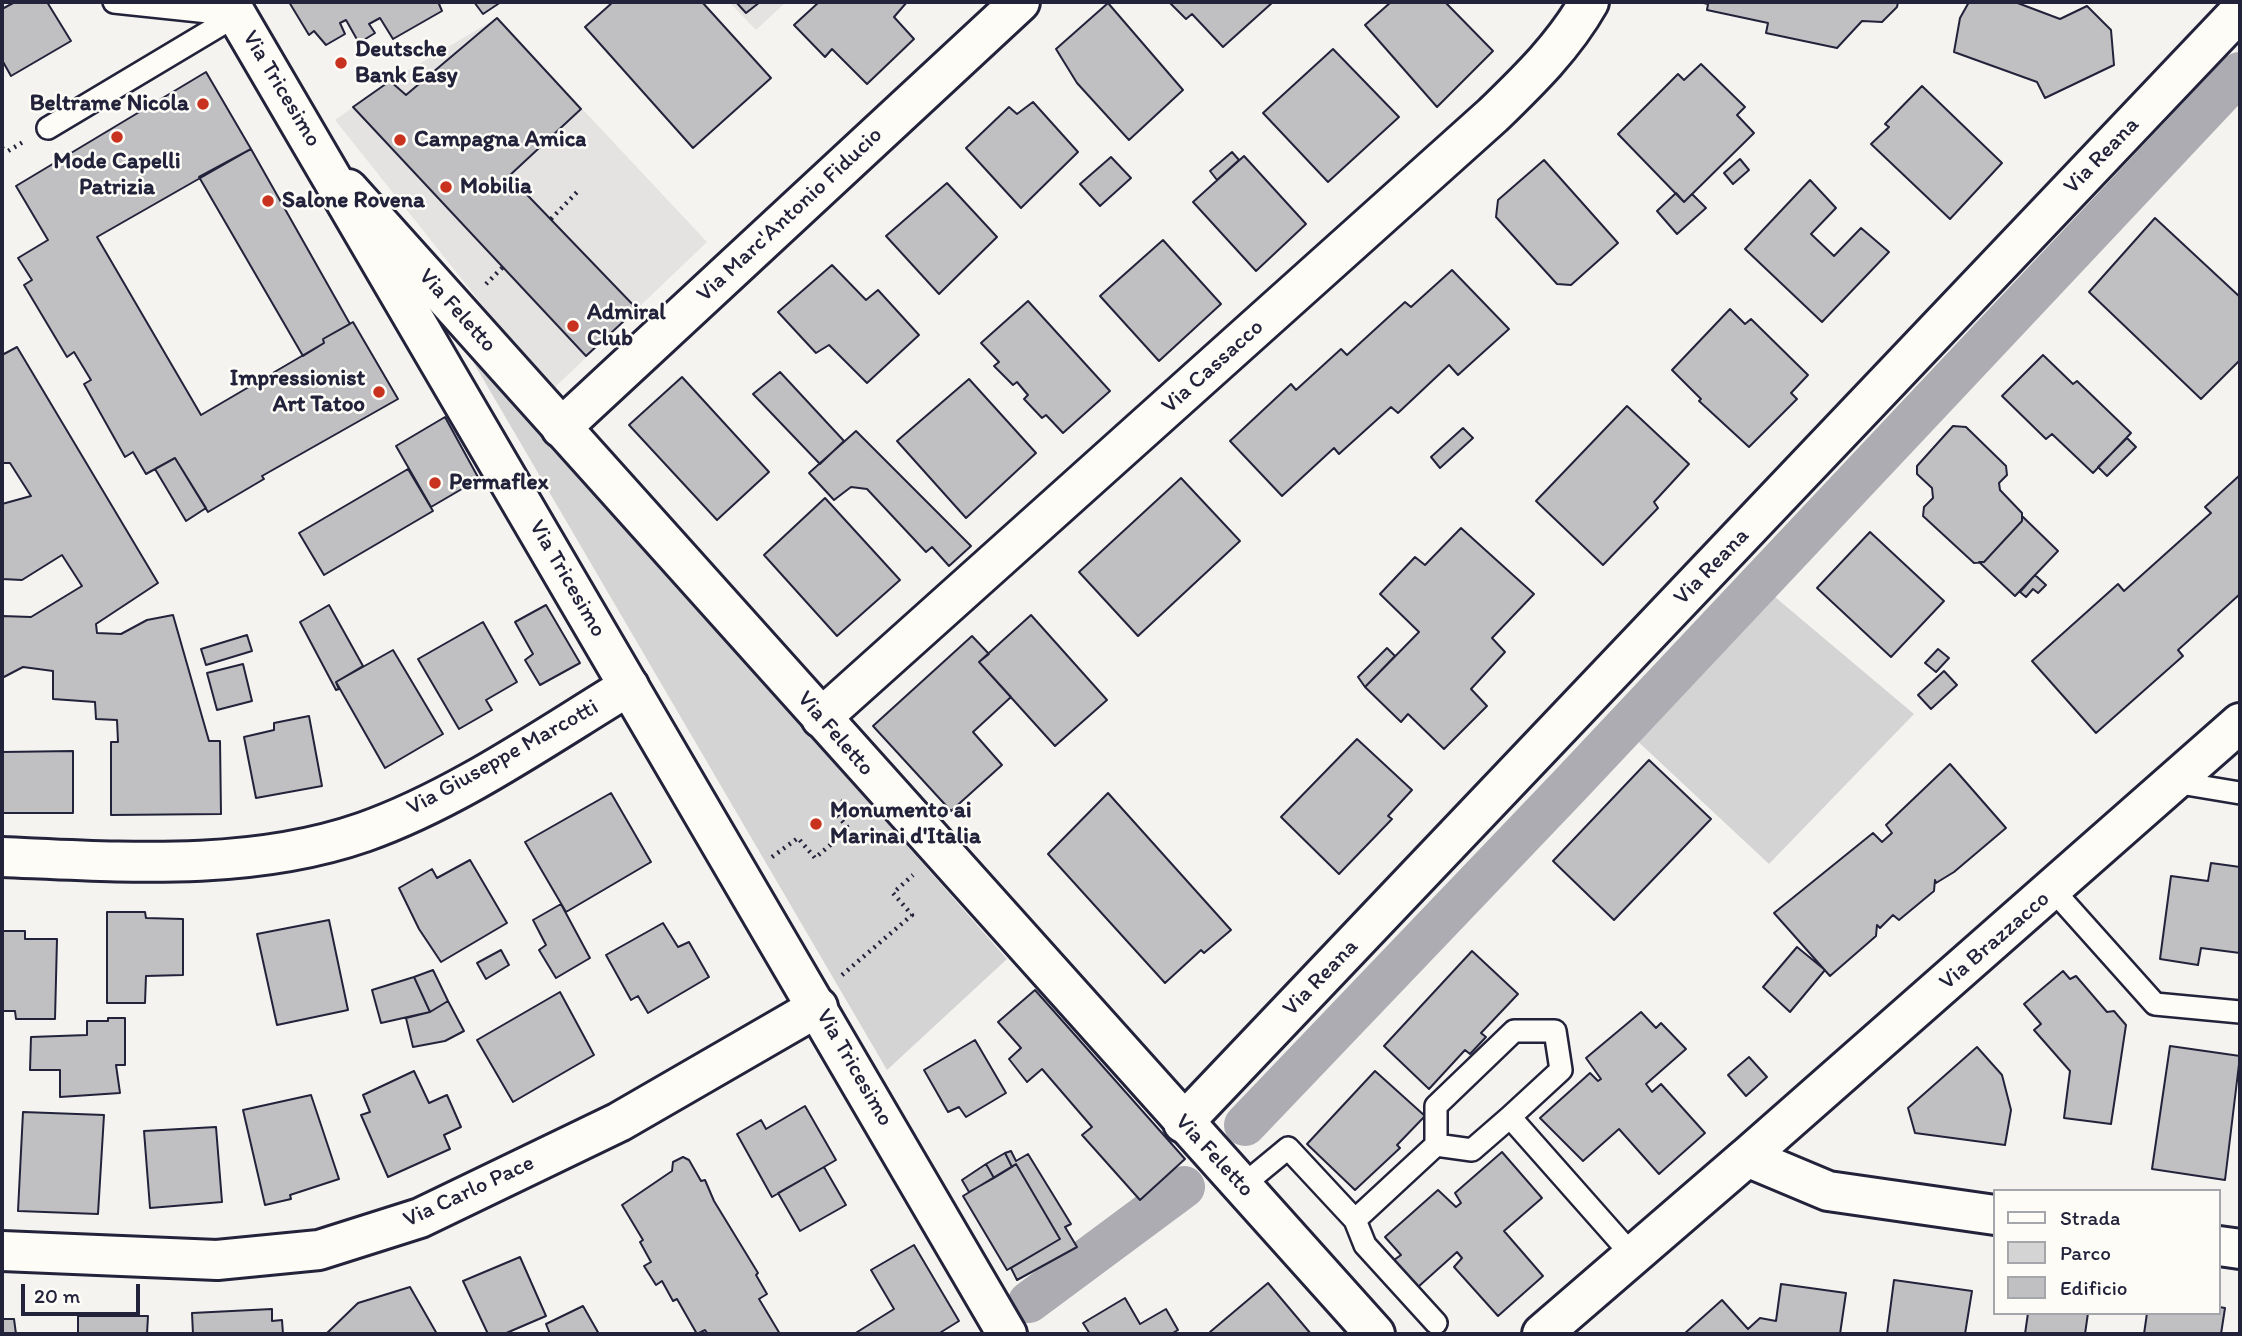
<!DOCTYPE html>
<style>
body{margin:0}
#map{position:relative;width:2242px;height:1336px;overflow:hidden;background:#f4f3ef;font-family:Itim,sans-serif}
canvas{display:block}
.frame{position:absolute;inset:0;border:4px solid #22223b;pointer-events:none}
.legend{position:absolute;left:1993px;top:1189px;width:228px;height:126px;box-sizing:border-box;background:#fdfcf7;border:2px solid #a5a5ac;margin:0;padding:9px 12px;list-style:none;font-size:21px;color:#22223b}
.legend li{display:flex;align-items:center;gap:14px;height:35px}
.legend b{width:35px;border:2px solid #a5a5ac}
.scale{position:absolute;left:21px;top:1284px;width:119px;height:32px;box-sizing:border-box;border:4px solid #22223b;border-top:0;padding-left:9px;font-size:21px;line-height:24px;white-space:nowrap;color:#22223b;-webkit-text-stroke:5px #fdfcf7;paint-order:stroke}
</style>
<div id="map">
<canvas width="2242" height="1336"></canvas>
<div class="frame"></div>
<ul class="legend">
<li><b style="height:9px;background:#fdfcf7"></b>Strada</li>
<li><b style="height:19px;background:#d5d4d5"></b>Parco</li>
<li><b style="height:19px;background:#c0bfc2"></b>Edificio</li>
</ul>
<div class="scale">20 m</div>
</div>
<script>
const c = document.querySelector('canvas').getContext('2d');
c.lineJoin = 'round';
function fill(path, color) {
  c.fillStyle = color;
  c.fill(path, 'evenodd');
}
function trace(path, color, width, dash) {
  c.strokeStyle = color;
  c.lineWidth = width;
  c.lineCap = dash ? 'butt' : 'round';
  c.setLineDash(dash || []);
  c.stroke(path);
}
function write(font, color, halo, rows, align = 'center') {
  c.font = font + ' Itim,sans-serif';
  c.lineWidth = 5;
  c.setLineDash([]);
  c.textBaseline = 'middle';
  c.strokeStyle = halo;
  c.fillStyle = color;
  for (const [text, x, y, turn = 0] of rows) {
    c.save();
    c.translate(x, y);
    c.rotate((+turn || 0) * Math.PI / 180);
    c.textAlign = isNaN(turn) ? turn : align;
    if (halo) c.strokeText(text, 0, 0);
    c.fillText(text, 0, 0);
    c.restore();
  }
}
fill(new Path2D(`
 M729 2H786L756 30Z
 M497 18 707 242 551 391 335 120 390 81Z`), '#e4e3e2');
fill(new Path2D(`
 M458 336 1007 959 887 1070Z
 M1769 592 1914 714 1769 864 1632 736Z`), '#d5d4d5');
trace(new Path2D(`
 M1245 1125 1569 786 2240 73
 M1029 1302 1184 1187`), '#acacb2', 42);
const building = new Path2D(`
 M15 2H47L71 41 11 76 2 60V9Z
 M289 2H443L439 4 442 11 393 39 380 18 369 24 375 33 359 43 346 20 340 23 345 34 326 45 314 31 309 35Z
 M474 2H501L483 14Z
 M613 2H702L771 78 693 148 585 27Z
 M736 2H760L746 13Z
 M819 2H907L894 17 914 39 867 84 832 49 825 57 794 25Z
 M1169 2H1273L1223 47 1192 14 1186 19Z
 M1391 2H1445L1493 51 1437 107 1365 25Z
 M1699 2H1898L1897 7 1882 22 1862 21 1837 48 1766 33 1768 23 1707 10 1708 4Z
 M1969 2H2015L2060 19 2087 6 2111 30 2114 65 2045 98 2037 82 1954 52 1960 18Z
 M1108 3 1183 90 1129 140 1077 83 1056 49Z
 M497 18 581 109 509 176 637 309 586 356 353 107 390 81 406 95Z
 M1333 49 1399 117 1328 182 1263 113Z
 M1701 64 1745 107 1737 115 1754 133 1684 202 1618 134 1678 74 1684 80Z
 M206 72 251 149 97 237 201 415 324 343 323 339 353 322 398 399 262 476 264 479 208 512 175 458 146 474 133 452 125 457 84 384 91 380 74 352 67 357 24 285 32 280 18 258 48 240 16 186Z
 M1922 86 2002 163 1950 219 1871 144 1889 127 1885 124Z
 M1033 102 1078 152 1021 208 966 148 1009 107 1017 114Z
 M251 149 350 324 323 339 324 343 303 356 199 177Z
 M1232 152 1239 160 1217 180 1210 171Z
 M1244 156 1306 224 1256 271 1193 202Z
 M1111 157 1131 178 1100 206 1080 184Z
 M1740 159 1749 170 1733 184 1724 173Z
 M1544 160 1618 243 1571 285 1557 284 1496 217 1498 200Z
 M1810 180 1836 208 1811 234 1834 256 1861 228 1889 252 1822 322 1745 249Z
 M947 183 997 237 939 294 886 236Z
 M1676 193 1684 202 1692 194 1706 208 1677 234 1657 211Z
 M2155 218 2240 297V360L2201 399 2089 292Z
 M1163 240 1221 304 1159 361 1100 296Z
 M832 265 866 300 878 290 919 335 867 383 829 345 816 353 778 312Z
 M1452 270 1509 329 1458 375 1449 365 1398 413 1391 407 1339 454 1334 448 1282 496 1230 441 1291 384 1296 390 1341 349 1347 355 1405 302 1411 307Z
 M1028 301 1110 391 1063 433 1046 415 1042 418 1024 399 1028 395 1017 382 1013 385 994 366 999 362 981 343Z
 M1730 309 1745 324 1751 319 1808 375 1791 393 1797 399 1749 447 1699 401 1701 399 1672 370Z
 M17 347 158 583 96 624 97 633 121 634 147 620 173 615 209 741H220L221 814 111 815V742H118L117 720 96 719 95 702 53 699V671L23 667 2 678V616L31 617 82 586 62 555 22 580 2 579V504L31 496 10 463H2V351L4 354Z
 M2043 355 2073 384 2077 381 2131 433 2093 473 2052 434 2046 439 2002 396Z
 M780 372 844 441 820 464 753 394Z
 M682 377 769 472 717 520 629 425Z
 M969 379 1036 453 966 518 897 441Z
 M1627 406 1689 464 1654 502 1658 508 1603 565 1536 501Z
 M445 417 479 479 431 507 396 446Z
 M1953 426 1966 427 2006 466 2007 475 1999 483 2000 490 2022 513V521L1984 562 1974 563 1923 516 1924 507 1933 498 1932 488 1917 474V466Z
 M1463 428 1473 438 1440 468 1431 457Z
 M856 431 971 546 949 566 932 547 926 552 867 489 851 487 834 500 809 473Z
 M2127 438 2136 447 2107 476 2098 467Z
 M175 458 206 508 186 521 155 469Z
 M408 469 433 511 324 575 299 533Z
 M2240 475V594L2178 650 2183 656 2096 733 2032 661 2118 584 2124 591 2211 513 2205 507Z
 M1181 478 1240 541 1138 636 1079 572Z
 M825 498 900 580 837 636 764 555Z
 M2022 516 2058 551 2015 596 1979 562H1984L2022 521Z
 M1461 528 1534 594 1492 638 1505 652 1471 689 1487 706 1444 749 1408 714 1401 722 1365 687 1419 632 1380 594 1415 557 1425 565Z
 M1870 532 1944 601 1891 657 1817 588Z
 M2035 575 2046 585 2038 593 2033 589 2026 597 2020 592Z
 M329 605 363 666 336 682 339 689 336 690 300 622Z
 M546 605 580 663 540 685 525 660 533 654 515 622Z
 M1031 615 1107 700 1055 746 979 662Z
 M483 622 517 682 486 700 492 710 459 729 418 659Z
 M247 635 252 651 206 665 201 649Z
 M972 636 989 654 979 662 1011 697 973 732 1002 765 951 811 873 726Z
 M1387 648 1395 656 1365 687 1358 677Z
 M1938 649 1949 658 1936 672 1925 663Z
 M393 650 443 734 385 768 336 682Z
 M243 664 252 701 217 710 207 673Z
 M1944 671 1957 685 1931 709 1918 695Z
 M309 716 322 786 256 798 244 737 274 730V723Z
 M1357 739 1412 790 1388 816 1392 819 1339 874 1281 817Z
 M73 751V813H3L2 752Z
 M1649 760 1711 819 1614 920 1553 861Z
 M1950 764 2006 828 1954 872 1936 883 1935 880 1934 891 1899 920 1893 915 1880 928 1877 925 1876 936 1830 976 1774 913 1873 833 1882 842 1892 833 1886 825Z
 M611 793 651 862 566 912 525 842Z
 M1108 793 1231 930 1204 953 1201 950 1165 983 1048 854Z
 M470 860 507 923 441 962 419 929 399 888 432 869 437 878Z
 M2211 863 2240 867V953L2201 948 2198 965 2160 959 2171 876 2208 881Z
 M561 904 590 958 556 978 539 950 546 945 533 920Z
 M107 912H145L146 918 183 919V975L146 976 145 1003H107Z
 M329 920 348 1010 277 1025 257 934Z
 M663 923 678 947 689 942 709 977 648 1013 638 996 631 1000 606 955Z
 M2 931H25V939H57L55 1019H16L15 1011H2Z
 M1797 947 1825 970 1790 1012 1763 987Z
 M501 950 509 965 486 979 477 963Z
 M1472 951 1518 994 1481 1033 1486 1037 1470 1054 1465 1050 1429 1089 1384 1046Z
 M433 970 448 1001 430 1012 414 977Z
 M2063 971 2070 979 2076 976 2107 1012 2114 1011 2126 1025 2111 1124 2064 1118 2070 1071 2034 1030 2041 1024 2024 1004Z
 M414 977 430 1012 381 1023 372 990Z
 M1035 990 1185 1159 1140 1200 1082 1135 1092 1127 1042 1069 1027 1082 1009 1059 1021 1048 998 1022Z
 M560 992 594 1055 513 1102 477 1040Z
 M448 1001 464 1031 445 1041 413 1047 406 1018 430 1012Z
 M1641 1012 1656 1028 1661 1023 1686 1049 1646 1084 1652 1092 1661 1084 1705 1133 1659 1174 1619 1129 1583 1161 1540 1118 1590 1073 1598 1081 1601 1079 1586 1058Z
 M108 1018H125V1065H116L120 1093 60 1097V1070H30L31 1037 87 1035V1021H108Z
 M975 1040 1006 1093 966 1117 959 1107 948 1112 924 1070Z
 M2170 1046 2240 1056 2225 1180 2152 1169Z
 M1977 1047 2002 1075 2011 1110 2005 1145 1915 1133 1908 1108Z
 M1749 1057 1767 1077 1746 1096 1728 1075Z
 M414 1071 429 1103 447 1095 461 1127 444 1135 450 1149 388 1177 361 1115 370 1112 363 1095Z
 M1375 1071 1425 1116 1397 1145 1400 1148 1355 1190 1307 1144Z
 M311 1095 339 1179 290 1195 291 1199 265 1205 243 1110Z
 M805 1106 836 1160 772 1197 737 1134 761 1120 766 1129Z
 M23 1112 104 1115 98 1214 18 1211Z
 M216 1127 222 1202 150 1208 144 1131Z
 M1011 1151 1016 1161 1028 1154 1071 1224 1065 1227 1077 1247 1017 1280 1011 1268 1060 1239 1016 1164 1012 1167 1005 1153Z
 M1502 1152 1542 1198 1504 1231 1543 1276 1498 1316 1454 1267 1462 1258 1457 1252 1418 1287 1394 1260 1401 1255 1385 1237 1438 1190 1456 1207 1461 1203 1455 1193Z
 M1005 1153 1012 1167 994 1178 986 1164Z
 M683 1157 689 1160 701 1181 705 1180 714 1201 758 1273 756 1275 767 1294 759 1299 780 1334H708L705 1330 697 1334 677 1299 673 1301 662 1281 656 1285 644 1266 651 1262 640 1242 643 1240 622 1205 672 1171 673 1162Z
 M986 1164 994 1178 969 1192 962 1180Z
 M1016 1164 1060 1239 1007 1270 963 1196Z
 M824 1167 846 1205 800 1231 778 1193Z
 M914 1245 959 1321 938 1334H854L894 1309 871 1270Z
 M520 1257 546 1316 504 1334H488L463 1281Z
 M1894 1280 1972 1291 1965 1334H1887Z
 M1268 1283 1311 1334H1212L1210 1332Z
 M1781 1284 1846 1293 1840 1334H1684L1722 1300 1748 1329 1760 1318 1776 1321Z
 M410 1287 437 1334H326L358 1303Z
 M1125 1298 1140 1324 1166 1309 1178 1330 1171 1334H1090L1083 1323Z
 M583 1306 599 1334H550L546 1324Z
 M2219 1307 2225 1308 2221 1334H2144L2147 1313H2219Z
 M272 1309V1321L282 1320 283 1334H193L192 1313Z
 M2028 1313H2088L2085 1334H2025Z
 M78 1316H148L147 1334H78Z
 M2 1319H14L16 1334H2Z`);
fill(building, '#c0bfc2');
trace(building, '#22223b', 2);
const lane = new Path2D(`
 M114 2 237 15
 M48 128 237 15
 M2174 782 2240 793
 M2053 890 2155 1004 2240 1012
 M1510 1117 1472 1150 1436 1145V1106L1514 1031H1555L1561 1070 1510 1117 1633 1256
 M1242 1186 1288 1148 1355 1220 1436 1145
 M1355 1220 1365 1245 1436 1323`);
const street = new Path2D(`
 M561 428 1020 2
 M821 718 1493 115C1530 79 1564 46 1589 2
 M2 857C122 862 249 872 364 832 457 799 545 737 629 686
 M1183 1123 2240 11
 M1747 1157 2240 723
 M2219 1246 2240 1249
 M2 1251 217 1260 319 1250 420 1218 619 1122 818 1007
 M1542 1334 1747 1157 1828 1191 1995 1215`);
const secondary = new Path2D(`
 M348 189 1375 1334`);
const primary = new Path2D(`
 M229 2 1007 1334`);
trace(lane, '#22223b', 26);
trace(street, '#22223b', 44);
trace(secondary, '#22223b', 44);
trace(primary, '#22223b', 44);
trace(new Path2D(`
 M2 148 8 151 23 142
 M551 219 579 190
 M486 284 503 267
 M772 857 798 838 815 858 849 829 833 810 843 801
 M842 975 912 915 893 893 913 875`), '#22223b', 4.5, [2, 5]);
trace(lane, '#fdfcf7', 21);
trace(street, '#fdfcf7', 38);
trace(secondary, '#fdfcf7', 38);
trace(primary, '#fdfcf7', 38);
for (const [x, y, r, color] of [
 [341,63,7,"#c8321e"],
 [203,104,7,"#c8321e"],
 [117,137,7,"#c8321e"],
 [400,140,7,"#c8321e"],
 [446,187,7,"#c8321e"],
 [268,201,7,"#c8321e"],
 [573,326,7,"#c8321e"],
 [379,392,7,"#c8321e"],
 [435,483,7,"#c8321e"],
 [816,824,7,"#c8321e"]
]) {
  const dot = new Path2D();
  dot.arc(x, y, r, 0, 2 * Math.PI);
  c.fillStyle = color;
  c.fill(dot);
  trace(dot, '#fdfcf7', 2.5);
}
write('bold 23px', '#22223b', '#fdfcf7', [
 ["Deutsche",355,50],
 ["Bank Easy",355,76],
 ["Beltrame Nicola",189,104,"right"],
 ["Campagna Amica",414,140],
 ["Mode Capelli",117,162,"center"],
 ["Patrizia",117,188,"center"],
 ["Mobilia",460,187],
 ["Salone Rovena",282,201],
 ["Admiral",587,313],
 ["Club",587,339],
 ["Impressionist",365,379,"right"],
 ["Art Tatoo",365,405,"right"],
 ["Permaflex",449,483],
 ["Monumento ai",830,811],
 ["Marinai d'Italia",830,837]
], 'left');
write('23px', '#22223b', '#fdfcf7', [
 ["Via Tricesimo",281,89,59],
 ["Via Reana",2102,156,-46],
 ["Via Marc'Antonio Fiducio",790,215,-43],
 ["Via Feletto",457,311,48],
 ["Via Cassacco",1213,367,-42],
 ["Via Reana",1712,567,-46],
 ["Via Tricesimo",567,579,60],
 ["Via Feletto",835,734,49],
 ["Via Giuseppe Marcotti",503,758,-29],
 ["Via Brazzacco",1995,941,-41],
 ["Via Reana",1321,978,-46],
 ["Via Tricesimo",854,1068,60],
 ["Via Feletto",1214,1156,47],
 ["Via Carlo Pace",469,1192,-25]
]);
</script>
